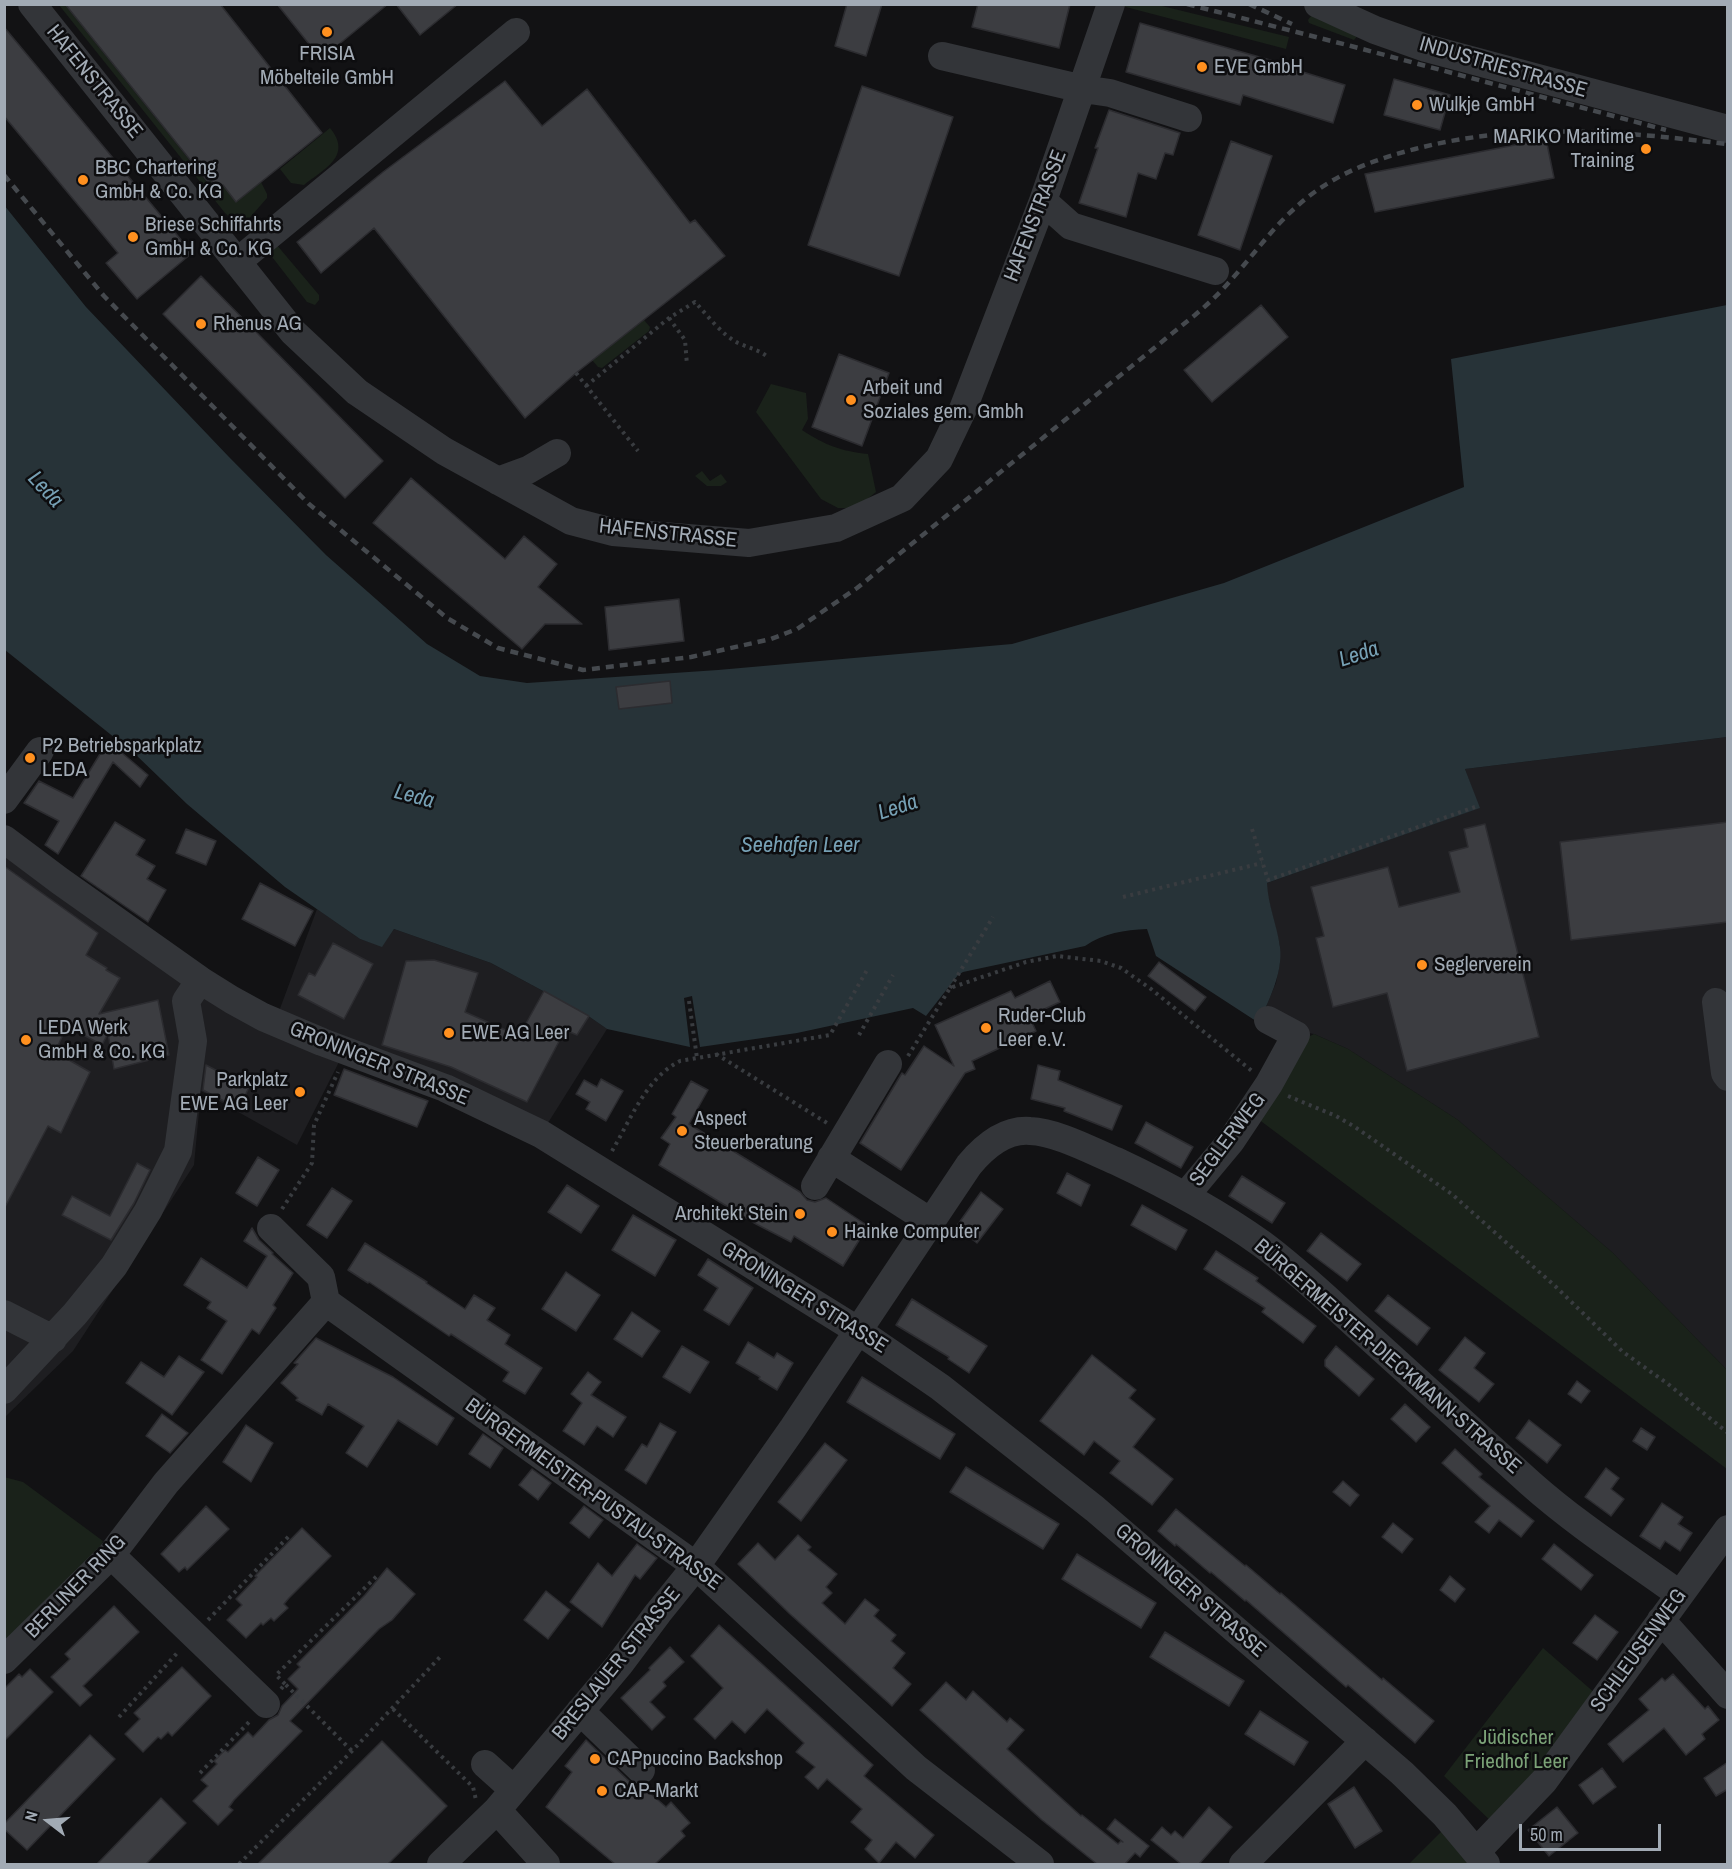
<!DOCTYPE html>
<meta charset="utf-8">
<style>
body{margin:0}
#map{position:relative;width:1732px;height:1869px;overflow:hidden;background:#121214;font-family:"Archivo Narrow",sans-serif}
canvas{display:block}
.frame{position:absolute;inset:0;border:6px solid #a2abb5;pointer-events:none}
.north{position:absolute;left:18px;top:1791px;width:60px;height:60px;-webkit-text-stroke:4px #0d0d0f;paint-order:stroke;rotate:286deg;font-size:16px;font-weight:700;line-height:24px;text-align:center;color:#a2abb5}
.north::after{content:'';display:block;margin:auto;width:21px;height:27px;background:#a2abb5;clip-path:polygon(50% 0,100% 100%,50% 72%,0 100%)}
.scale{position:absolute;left:1519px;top:1824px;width:142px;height:27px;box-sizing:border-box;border:3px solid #a2abb5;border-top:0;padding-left:8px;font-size:18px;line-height:21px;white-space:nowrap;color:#a2abb5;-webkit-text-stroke:4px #0d0d0f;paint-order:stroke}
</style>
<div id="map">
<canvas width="1732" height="1869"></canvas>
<div class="frame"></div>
<div class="north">N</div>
<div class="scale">50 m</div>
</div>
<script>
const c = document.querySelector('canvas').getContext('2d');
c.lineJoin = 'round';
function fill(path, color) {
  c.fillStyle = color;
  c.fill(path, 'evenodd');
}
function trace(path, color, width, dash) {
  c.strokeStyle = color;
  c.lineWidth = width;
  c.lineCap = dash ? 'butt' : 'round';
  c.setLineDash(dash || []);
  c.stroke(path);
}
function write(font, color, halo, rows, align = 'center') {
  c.font = font + ' "Archivo Narrow",sans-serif';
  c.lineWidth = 5;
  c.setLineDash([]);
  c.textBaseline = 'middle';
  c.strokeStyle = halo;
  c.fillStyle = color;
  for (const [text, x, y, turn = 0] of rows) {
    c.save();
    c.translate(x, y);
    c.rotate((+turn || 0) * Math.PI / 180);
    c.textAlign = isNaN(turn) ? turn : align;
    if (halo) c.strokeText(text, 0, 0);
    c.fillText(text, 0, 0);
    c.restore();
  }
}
fill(new Path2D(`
 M1727 737V1370L1613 1253 1458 1120 1348 1049 1314 1034 1259 1023 1276 983 1280 963V946L1267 893V883L1479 808 1465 769Z
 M5 856 340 1060 297 1145 201 1091 194 1165 73 1351 5 1417Z
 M317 909 360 939 382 946 394 929 491 963 584 1013 607 1029 541 1134 275 1022Z`), '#1e1e21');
fill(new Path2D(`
 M59 5H65L207 182 211 180 217 188 223 185 236 202 261 182 267 194V198L246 222 236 223 225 213Z
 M1122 5H1158L1289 37 1286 49 1122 6Z
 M1311 16H1316L1359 34 1354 40 1309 23 1308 20Z
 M330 128C353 156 324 169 304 185L291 183 280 169Z
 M276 244 319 295V300L315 305 307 302 269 253Z
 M644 320 650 327 649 331 602 368 598 367 592 360Z
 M771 384 806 393 808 419 802 430C825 445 840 451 868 454L876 492 856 508H838L821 499 756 412Z
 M702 471 710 481 721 474 727 482 721 486H707L695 476Z
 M1314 1034 1348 1049 1458 1120 1613 1253 1727 1370V1469L1250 1113 1288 1047Z
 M4 1477 23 1482 103 1541 98 1553 5 1647Z
 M1543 1648 1603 1700 1496 1826 1444 1776Z
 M1448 1825 1479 1864H1409Z`), '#1a221a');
fill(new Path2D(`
 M4 205 86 307 229 457 326 555 427 644 480 676 527 683 718 670 1012 644 1224 583 1464 487 1451 359 1727 305V737L1465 769 1480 808 1267 883C1268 905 1277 925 1280 947 1283 974 1269 999 1259 1023L1156 956 1147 929C1124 930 1104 933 1085 946L963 972 958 975 926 1016 913 1008 797 1033 700 1047 692 996 684 998 690 1047 607 1029 584 1013 491 963 394 929 382 947 360 939 285 887 187 804 135 754 5 650Z`), '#273338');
const building = new Path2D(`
 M65 4H220L322 133 236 202 223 185 217 189 211 180 208 182Z
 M277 4H388L321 59Z
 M396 4H458L420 35Z
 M847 4H882L866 56 835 46Z
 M978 4H1070L1059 48 972 27Z
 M1140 23 1277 62V64L1345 85 1333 123 1243 95 1240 105 1126 72Z
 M4 27 192 253 137 299 106 263 118 253 4 116Z
 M1394 79 1450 95 1440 130 1384 115Z
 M505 81 542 126 587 89 690 223 695 220 725 256 576 373 525 418 374 228 321 273 297 242 383 172Z
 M862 86 953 117 899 276 808 245Z
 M1109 110 1180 133 1173 155 1165 153 1156 179 1138 173 1126 217 1079 203 1098 148H1095Z
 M1546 139 1554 178 1375 212 1365 174Z
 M1231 141 1272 156 1240 250 1198 235Z
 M201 276 383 461 345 498 163 314Z
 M1261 305 1288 337 1212 402 1184 370Z
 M839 354 889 373 862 446 812 427Z
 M411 478 505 559 524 536 557 564 538 587 582 624H545L522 649 373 523Z
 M679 599 684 641 609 650 605 607Z
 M670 681 672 703 619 709 616 687Z
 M108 741 148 775 140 787 113 762 58 854 45 845 59 821 24 803 39 781 73 798Z
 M115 822 145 840 136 855 155 866 147 879 166 890 148 922 81 876Z
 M1728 822V922L1571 940 1560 842Z
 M1485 824 1539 1037 1407 1071 1387 993 1333 1007 1316 938 1324 936 1311 887 1388 867 1399 907 1460 892 1449 852 1468 847 1464 829Z
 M186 829 216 841 206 865 176 853Z
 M4 866 98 933 86 955 107 968 106 970 120 978 99 1014 158 1000 169 1055 114 1069 108 1033 102 1045 67 1026 55 1052 90 1072 61 1133 48 1126 4 1209Z
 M260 883 313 911 295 946 242 919Z
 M333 943 373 964 344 1019 298 995 309 973 315 976Z
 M434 960 478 973 465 1012 519 1036 544 991 589 1016 577 1035 565 1030 527 1102 451 1067 382 1045 406 961Z
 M1159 962 1206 997 1195 1011 1148 976Z
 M1050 981 1060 1002 1029 1016 1036 1031 972 1061 975 1069 965 1073 901 1170 860 1143 902 1073 905 1075 924 1046 954 1066 935 1025 1011 991 1015 998Z
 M206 1065 227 1076 229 1074 250 1085 239 1109 203 1090Z
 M1038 1065 1060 1071 1058 1080 1122 1106 1112 1130 1064 1111 1065 1108 1031 1099Z
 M344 1069 428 1101 417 1127 334 1095Z
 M601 1079 623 1091 606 1121 586 1109 590 1102 576 1094 584 1080 597 1087Z
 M691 1081 708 1090 689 1124 800 1192 807 1200 815 1202 826 1198 868 1226 843 1266 794 1236 791 1242 756 1224 659 1165 670 1144 661 1138 676 1117 672 1114Z
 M1146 1122 1193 1147 1181 1168 1135 1143Z
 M258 1157 279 1170 257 1206 236 1193Z
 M137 1163 150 1170 134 1203 111 1240 62 1215 72 1196 110 1216Z
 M1067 1173 1090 1185 1081 1206 1057 1193Z
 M1242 1176 1285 1203 1272 1223 1229 1196Z
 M567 1185 599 1206 581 1233 548 1212Z
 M332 1188 352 1201 327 1238 307 1225Z
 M981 1192 1003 1209 977 1243 956 1227Z
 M1142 1205 1187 1230 1176 1250 1131 1225Z
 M633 1215 676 1240 655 1276 612 1250Z
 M252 1228 259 1240 273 1253 272 1254 293 1273 273 1305 276 1308 259 1334 252 1329 222 1374 201 1360 227 1321 207 1308 211 1302 184 1285 201 1258 247 1288 267 1256 244 1241Z
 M1321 1233 1361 1264 1347 1281 1307 1251Z
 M365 1243 427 1282 426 1283 465 1309 474 1295 495 1308 487 1320 510 1335 505 1344 542 1368 525 1394 503 1381 509 1372 451 1334 449 1336 369 1282 368 1283 348 1270Z
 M1216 1251 1258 1278 1256 1281 1316 1326 1303 1343 1262 1312 1265 1308 1204 1269Z
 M708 1259 753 1288 729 1325 704 1310 718 1288 698 1275Z
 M566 1272 600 1295 576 1331 542 1309Z
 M1388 1295 1430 1328 1417 1345 1375 1311Z
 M912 1299 987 1346 969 1373 948 1359 949 1357 896 1325Z
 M632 1312 660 1331 642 1357 614 1339Z
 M1465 1337 1485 1353 1474 1368 1494 1384 1479 1402 1439 1370Z
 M316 1338 393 1377 454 1418 437 1445 398 1420 367 1467 346 1453 364 1426 328 1404 322 1415 296 1400 298 1398 281 1383 298 1364 294 1363Z
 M748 1342 774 1358 777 1353 793 1363 777 1390 759 1379 760 1377 736 1363Z
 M682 1346 709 1362 690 1393 663 1377Z
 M1336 1346 1374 1379 1359 1396 1325 1366V1360Z
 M1092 1355 1136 1390 1129 1398 1155 1419 1133 1447 1173 1479 1152 1505 1110 1473 1120 1461 1094 1441 1084 1455 1040 1421Z
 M179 1356 204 1372 172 1415 126 1383 141 1362 164 1377Z
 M588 1372 601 1382 591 1395 626 1417 613 1437 597 1426 584 1445 563 1431 582 1403 571 1394Z
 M862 1377 955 1434 940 1459 847 1402Z
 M1577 1381 1590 1391 1581 1403 1568 1394Z
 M1405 1404 1430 1427 1416 1442 1391 1419Z
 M162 1414 188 1433 170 1453 146 1436Z
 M1529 1420 1561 1445 1547 1463 1516 1438Z
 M660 1423 676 1432 646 1484 625 1470 642 1444 647 1447Z
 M246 1425 273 1443 251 1482 223 1462Z
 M1641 1428 1655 1437 1647 1450 1633 1441Z
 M483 1434 503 1448 490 1468 469 1454Z
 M825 1443 847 1460 801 1521 778 1502Z
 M1455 1449 1482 1474 1479 1477 1534 1521 1521 1537 1499 1520 1489 1533 1475 1522 1490 1506 1442 1463Z
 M966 1467 1059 1524 1043 1549 950 1492Z
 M1606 1468 1619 1478 1611 1489 1624 1499 1611 1516 1585 1497Z
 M532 1469 551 1483 538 1500 519 1485Z
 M1343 1481 1359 1495 1350 1506 1333 1492Z
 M1662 1503 1683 1517 1678 1524 1692 1533 1680 1551 1665 1541 1660 1549 1640 1536Z
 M206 1506 229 1529 187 1570 185 1567 179 1572 161 1554Z
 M584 1506 603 1520 589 1538 570 1523Z
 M1176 1509 1245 1566 1246 1565 1280 1594 1281 1593 1382 1680 1383 1678 1434 1721 1415 1743 1348 1685 1346 1687 1246 1600 1245 1601 1211 1572 1210 1573 1176 1544 1175 1546 1158 1531Z
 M1393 1523 1413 1539 1402 1553 1382 1537Z
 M302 1528 331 1556 289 1598 284 1604 288 1608 274 1621 271 1618 263 1625 261 1623 246 1638 227 1620 242 1605 236 1599 257 1577 255 1576Z
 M798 1535 811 1547 808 1550 837 1574 826 1587 832 1593 822 1603 845 1624 865 1599 879 1610 874 1616 896 1635 891 1641 905 1653 893 1668 911 1684 892 1706 790 1614 738 1564 758 1543 775 1560Z
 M637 1544 657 1558 640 1579 635 1575 602 1627 570 1602 598 1563 612 1576Z
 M1554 1544 1593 1575 1581 1590 1542 1559Z
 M1077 1554 1156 1603 1141 1628 1062 1579Z
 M387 1568 415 1594 392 1620 379 1629 290 1721 302 1731 234 1800 229 1807 233 1810 218 1825 193 1801 208 1786 201 1780 217 1764 214 1761 225 1750 228 1752 248 1732 253 1737 269 1720 278 1715 282 1706 298 1689 288 1679 300 1667 297 1664 365 1595Z
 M1450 1576 1465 1589 1455 1602 1440 1590Z
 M546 1591 570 1610 548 1639 524 1620Z
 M114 1606 139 1632 83 1686 92 1695 80 1706 51 1677 70 1659 65 1654Z
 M1595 1615 1618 1632 1597 1660 1573 1643Z
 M719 1625 873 1765 864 1776 934 1835 915 1858 896 1842 879 1863 865 1849 872 1840 851 1822 862 1809 827 1779 818 1789 805 1777 815 1767 796 1752 804 1743 767 1709 745 1733 732 1721 715 1739 694 1719 723 1688 691 1656Z
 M1165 1632 1244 1681 1229 1706 1150 1657Z
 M670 1647 684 1662 663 1682 666 1686 650 1702 665 1717 652 1730 621 1698 650 1670 649 1668Z
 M182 1667 211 1696 172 1736 168 1732 161 1739 158 1737 143 1752 125 1734 140 1719 134 1713Z
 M30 1669 53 1692 4 1741V1689L19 1674 22 1677Z
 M1673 1674 1705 1709 1708 1706 1719 1720 1702 1734 1705 1739 1686 1755 1664 1728 1623 1762 1608 1744 1649 1710 1639 1699 1662 1678 1665 1681Z
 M946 1682 966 1700 973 1691 1007 1722 1010 1718 1024 1730 1007 1749 1081 1816 1082 1815 1118 1844 1121 1841 1123 1842 1107 1829 1115 1819 1149 1846 1140 1857 1135 1853 1125 1864H1097L1042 1820 974 1759 920 1710Z
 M1260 1711 1308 1742 1294 1765 1245 1734Z
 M90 1735 115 1759 27 1850 4 1829V1824Z
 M586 1740 630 1782 636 1786H642L666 1807 671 1802 690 1823 681 1831 685 1836 655 1864H615L546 1807 572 1772 565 1766Z
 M382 1741 447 1806 432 1821 388 1864H258Z
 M1728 1762V1789L1716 1796 1704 1778Z
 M1602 1768 1616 1787 1593 1804 1579 1785Z
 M1354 1787 1382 1831 1355 1848 1328 1804Z
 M161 1798 186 1823 146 1864H97Z
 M1209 1807 1232 1827 1199 1864H1181L1151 1840 1162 1827 1171 1835 1175 1831 1183 1838Z
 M1557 1807 1578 1833 1549 1856 1528 1830Z`);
fill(building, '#3c3d41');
trace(building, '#2c2c30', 1.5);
trace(new Path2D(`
 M669 318 685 340 687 365
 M576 373 638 451
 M586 386 669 318 695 302C708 316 721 334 738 343 749 348 760 350 769 358
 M1252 829 1268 880 1475 807
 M1123 897 1262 863
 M950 988 993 917
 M689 1001 697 1058
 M859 1035 893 975
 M716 1054 827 1123
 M908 1056 950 988 1026 962 1057 956 1101 961 1121 968 1151 989 1252 1071
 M1288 1096 1336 1116 1355 1127 1453 1195 1556 1287 1623 1352 1668 1384 1728 1433
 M612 1151C631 1119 646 1078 680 1061L830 1035 867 970
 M282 1209 312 1163 314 1125 338 1072
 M208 1620 289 1536
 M285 1684 276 1675 379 1574
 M281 1689 285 1684 352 1751
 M393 1709 473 1787 476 1800
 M119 1717 179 1651
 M200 1773 250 1721
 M239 1864 352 1751 440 1657`), '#393c40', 4, [3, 4.5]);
trace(new Path2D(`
 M32 4 293 332 357 392 444 451 571 521 613 532 749 543 836 528 902 498 939 459 963 409 1043 201 1111 4
 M1318 4 1375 30 1426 48 1728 129
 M942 56 1083 89 1110 93 1188 118
 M1043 201 1071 226 1215 271
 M237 262 516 32
 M498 481 528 470 557 453
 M4 800 40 751
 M4 839 60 881 200 980 232 1000 263 1017 322 1042 445 1088 541 1134 857 1330 940 1387 1095 1509 1402 1773 1445 1815 1486 1864
 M1716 1002 1725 1073 1728 1077
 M831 1158 931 1222
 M815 1186 888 1064
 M1186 1195 1231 1141 1269 1084 1296 1035 1268 1020
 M271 1228 321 1277 326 1302
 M4 1314 53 1339
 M4 1390 75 1314 114 1266 148 1211 178 1151 193 1041 186 1001 200 980
 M111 1555 266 1704
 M1661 1620 1728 1695
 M4 1660 111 1555 166 1483 326 1302 696 1566 916 1768 1040 1864
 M580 1711 641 1770
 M485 1764 514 1790
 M497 1810 546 1864
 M1477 1851 1544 1781 1728 1529
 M441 1864 497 1810 619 1665 658 1613 696 1566 793 1428 969 1165C984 1147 1005 1129 1030 1131 1057 1132 1092 1151 1116 1161 1167 1185 1216 1211 1262 1244 1296 1269 1327 1299 1358 1327 1416 1379 1472 1431 1530 1483 1576 1524 1629 1558 1679 1594
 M1243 1864 1365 1741`), '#333539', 28);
trace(new Path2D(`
 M1187 4 1351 46 1666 130
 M1249 4 1292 24
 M4 175 104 296 309 504 447 618 498 648 583 670 691 657 771 639 797 629 857 588 1195 315C1208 304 1220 293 1231 280 1257 251 1276 222 1308 197 1340 172 1376 159 1415 149 1518 122 1622 131 1726 144`), '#45494e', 4.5, [8, 6]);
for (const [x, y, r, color] of [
 [327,32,6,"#ff901f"],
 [1202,67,6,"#ff901f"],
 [1417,105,6,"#ff901f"],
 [1646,149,6,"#ff901f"],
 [83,180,6,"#ff901f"],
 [133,237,6,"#ff901f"],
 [201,324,6,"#ff901f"],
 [851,400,6,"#ff901f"],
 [30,758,6,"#ff901f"],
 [1422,965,6,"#ff901f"],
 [986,1028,6,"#ff901f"],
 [449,1033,6,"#ff901f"],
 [26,1040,6,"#ff901f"],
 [300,1092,6,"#ff901f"],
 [682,1131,6,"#ff901f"],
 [800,1214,6,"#ff901f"],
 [832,1232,6,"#ff901f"],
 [595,1759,6,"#ff901f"],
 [602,1791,6,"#ff901f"]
]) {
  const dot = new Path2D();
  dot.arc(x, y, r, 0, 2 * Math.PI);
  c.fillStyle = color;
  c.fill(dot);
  trace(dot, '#0d0d0f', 2);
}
write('21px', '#a2abb5', '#0d0d0f', [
 ["FRISIA",327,54,"center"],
 ["Möbelteile GmbH",327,78,"center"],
 ["EVE GmbH",1214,67],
 ["Wulkje GmbH",1429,105],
 ["MARIKO Maritime",1634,137,"right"],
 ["Training",1634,161,"right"],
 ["BBC Chartering",95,168],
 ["GmbH & Co. KG",95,192],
 ["Briese Schiffahrts",145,225],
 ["GmbH & Co. KG",145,249],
 ["Rhenus AG",213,324],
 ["Arbeit und",863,388],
 ["Soziales gem. Gmbh",863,412],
 ["P2 Betriebsparkplatz",42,746],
 ["LEDA",42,770],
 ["Seglerverein",1434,965],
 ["Ruder-Club",998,1016],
 ["Leer e.V.",998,1040],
 ["LEDA Werk",38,1028],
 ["GmbH & Co. KG",38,1052],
 ["EWE AG Leer",461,1033],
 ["Parkplatz",288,1080,"right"],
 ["EWE AG Leer",288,1104,"right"],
 ["Aspect",694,1119],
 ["Steuerberatung",694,1143],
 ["Architekt Stein",788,1214,"right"],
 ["Hainke Computer",844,1232],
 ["CAPpuccino Backshop",607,1759],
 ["CAP-Markt",614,1791]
], 'left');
write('21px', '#a2abb5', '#0d0d0f', [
 ["INDUSTRIESTRASSE",1503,68,16],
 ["HAFENSTRASSE",94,82,51],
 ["HAFENSTRASSE",1036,216,-69],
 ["HAFENSTRASSE",668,534,6],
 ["GRONINGER STRASSE",379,1064,22],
 ["SEGLERWEG",1228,1140,-53],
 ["GRONINGER STRASSE",804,1298,32],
 ["BÜRGERMEISTER-DIECKMANN-STRASSE",1387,1357,41],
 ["BÜRGERMEISTER-PUSTAU-STRASSE",593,1495,36],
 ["BERLINER RING",76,1587,-46],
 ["GRONINGER STRASSE",1190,1591,41],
 ["SCHLEUSENWEG",1639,1651,-54],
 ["BRESLAUER STRASSE",617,1664,-51]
]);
write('21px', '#7ba277', '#0d0d0f', [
 ["Jüdischer",1516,1738],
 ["Friedhof Leer",1516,1762]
]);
write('italic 22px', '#76a0b4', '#0d0d0f', [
 ["Leda",45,490,47],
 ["Leda",1359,655,-18],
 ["Leda",414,797,15],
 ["Leda",898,808,-18],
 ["Seehafen Leer",800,846]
]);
</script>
